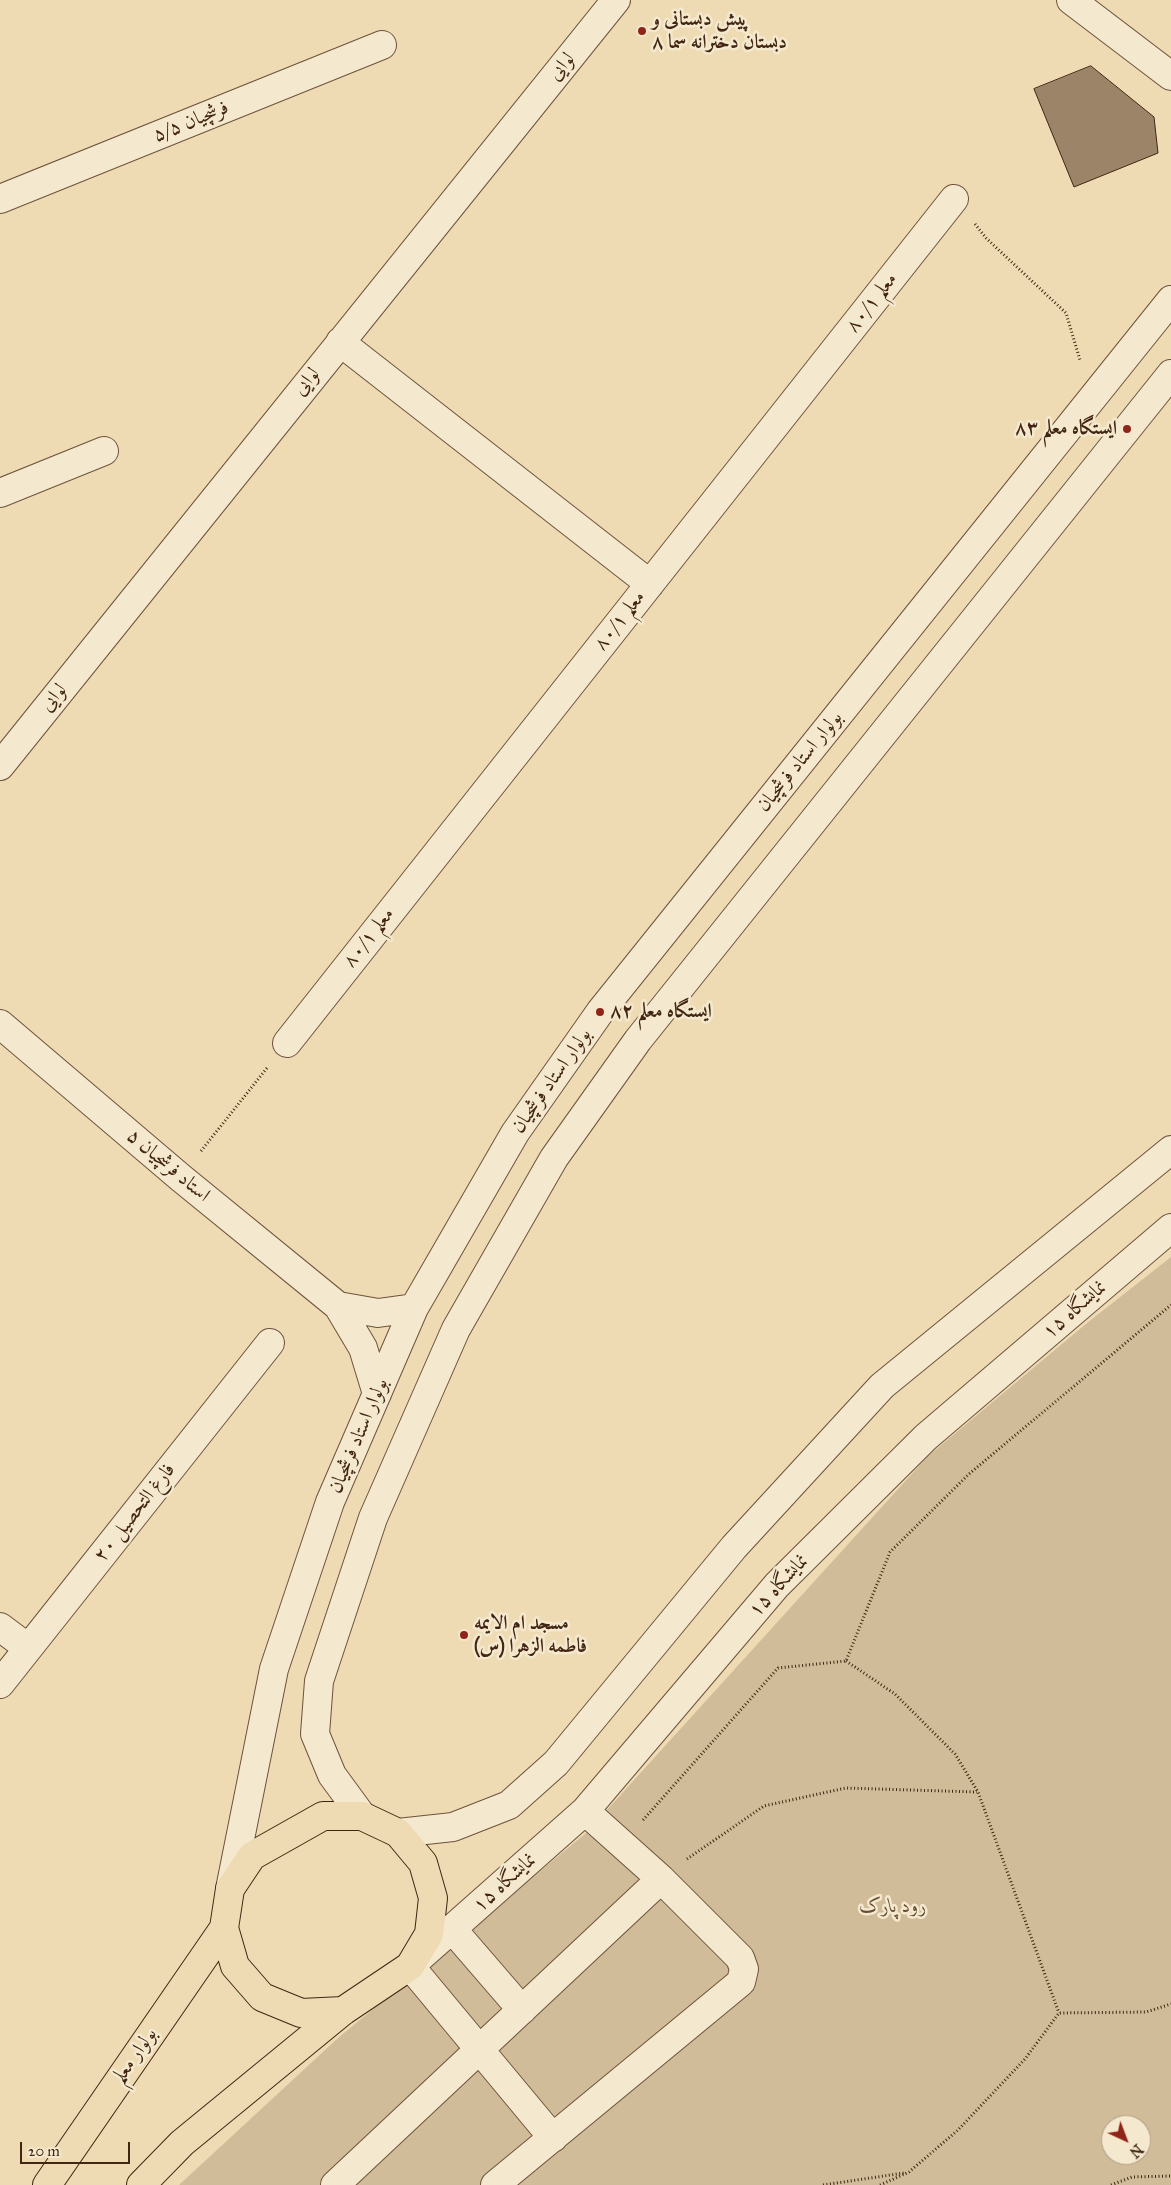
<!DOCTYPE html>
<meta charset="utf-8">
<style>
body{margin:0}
#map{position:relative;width:1171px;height:2185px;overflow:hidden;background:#eedbb4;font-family:"IM FELL Great Primer",serif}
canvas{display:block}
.north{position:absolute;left:1101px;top:2115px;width:50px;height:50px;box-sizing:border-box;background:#f4e8ce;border:1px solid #ad9a83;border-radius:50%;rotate:137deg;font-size:14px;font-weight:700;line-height:20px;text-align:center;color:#422613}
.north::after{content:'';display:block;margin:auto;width:18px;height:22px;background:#8f2418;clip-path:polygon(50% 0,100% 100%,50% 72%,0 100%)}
.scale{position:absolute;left:20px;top:2142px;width:110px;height:22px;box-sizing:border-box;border:2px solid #422613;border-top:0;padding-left:6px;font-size:15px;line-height:18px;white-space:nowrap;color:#422613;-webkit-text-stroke:4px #f4e8ce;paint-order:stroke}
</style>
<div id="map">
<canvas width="1171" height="2185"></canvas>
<div class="north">N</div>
<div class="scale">20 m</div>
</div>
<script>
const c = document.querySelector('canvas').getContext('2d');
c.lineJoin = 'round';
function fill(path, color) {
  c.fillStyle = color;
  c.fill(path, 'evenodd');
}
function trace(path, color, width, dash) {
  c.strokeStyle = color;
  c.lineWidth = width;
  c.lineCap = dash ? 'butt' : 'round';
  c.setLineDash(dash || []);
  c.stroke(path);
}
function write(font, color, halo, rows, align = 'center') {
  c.font = font + ' "IM FELL Great Primer",Amiri,serif';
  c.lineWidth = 5;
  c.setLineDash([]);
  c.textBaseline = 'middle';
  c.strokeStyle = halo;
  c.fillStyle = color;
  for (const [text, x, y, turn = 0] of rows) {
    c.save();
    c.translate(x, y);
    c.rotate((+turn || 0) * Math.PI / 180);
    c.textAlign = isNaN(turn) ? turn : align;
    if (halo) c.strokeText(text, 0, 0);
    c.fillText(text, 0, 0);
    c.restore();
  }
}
fill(new Path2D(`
 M1171 1257V2185H179L338 2038 586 1833 928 1456 1087 1323ZM1111 2125H1141V2155H1111Z`), '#d1bc99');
const building = new Path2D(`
 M1091 66 1154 117 1158 153 1074 187 1034 89Z`);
fill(building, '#9b8467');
trace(building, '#422613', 1);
const minor = new Path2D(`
 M1071 0 1171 76
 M0 199 382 45
 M340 342 650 584
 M0 493 104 451
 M0 766 616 0
 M0 1024 181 1178 338 1306 363 1348 377 1394
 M287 1043 954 199
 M338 1306 378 1313 414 1308
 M0 1627 28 1648
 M0 1684 270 1343
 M362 1816 332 1775 315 1734 319 1681 373 1518 456 1329 554 1158 638 1040 1171 374
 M398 1833 453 1827 509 1805 556 1763 734 1547 882 1386 1171 1150
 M230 1889 274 1669 330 1502 414 1308 515 1133 600 1012 1171 300
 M453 1930 522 2010
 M553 2138 410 1966 585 1811 777 1585 926 1437 1171 1228
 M335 2185 661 1879
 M495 2185 741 1982 744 1969 740 1958 661 1879 585 1811`);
const major = new Path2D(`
 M47 2185 224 1928
 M141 2185 182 2143 343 2011 410 1966 429 1934 433 1898 423 1863 398 1833 362 1816H323L252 1856 230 1889 224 1928 235 1966 262 1997 301 2013 343 2011`);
trace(minor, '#6d533b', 30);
trace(major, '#422613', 30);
trace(new Path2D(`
 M975 224 986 238 1066 313 1080 360
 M201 1151 267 1068
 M846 1661 895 1694 955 1754 978 1792 1059 2013
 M643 1820 778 1668 846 1661 890 1552 969 1474 1171 1305
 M687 1859 764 1806 846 1788 977 1792
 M823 2185 904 2173
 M880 2185 909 2172 958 2130 1025 2059 1059 2013 1146 2012 1171 2004
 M1111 2185 1132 2177 1171 2176`), '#422613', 3, [1, 2.5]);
trace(minor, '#f4e8ce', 28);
trace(major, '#eedbb4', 28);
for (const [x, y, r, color] of [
 [642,31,5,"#8f2418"],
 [1127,429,5,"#8f2418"],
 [600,1012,5,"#8f2418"],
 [464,1635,5,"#8f2418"]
]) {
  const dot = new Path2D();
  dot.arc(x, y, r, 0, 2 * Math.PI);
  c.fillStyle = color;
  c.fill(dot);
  trace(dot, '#f4e8ce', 2);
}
write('bold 20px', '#422613', '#f4e8ce', [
 ["پیش دبستانی و",652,20],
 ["دبستان دخترانه سما ۸",652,43],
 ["ایستگاه معلم ۸۳",1117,429,"right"],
 ["ایستگاه معلم ۸۲",610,1012],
 ["مسجد ام الایمه",474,1624],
 ["فاطمه الزهرا (س)",474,1647]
], 'left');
write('20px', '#422613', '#f4e8ce', [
 ["لوایی",562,67,-51],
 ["فرشچیان ۵/۵",191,122,-22],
 ["معلم ۸۰/۱",872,303,-52],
 ["لوایی",307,382,-51],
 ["معلم ۸۰/۱",620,621,-52],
 ["لوایی",54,698,-51],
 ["بولوار استاد فرشچیان",800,762,-51],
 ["معلم ۸۰/۱",369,938,-52],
 ["بولوار استاد فرشچیان",552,1081,-55],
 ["استاد فرشچیان ۵",168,1166,40],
 ["نمایشگاه ۱۵",1075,1310,-41],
 ["بولوار استاد فرشچیان",359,1436,-67],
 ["فارغ التحصیل ۲۰",135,1513,-52],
 ["نمایشگاه ۱۵",779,1586,-47],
 ["نمایشگاه ۱۵",505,1883,-42],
 ["بولوار معلم",135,2056,-55]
]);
write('italic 20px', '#664c34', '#f4e8ce', [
 ["رود پارک",893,1907]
]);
</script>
